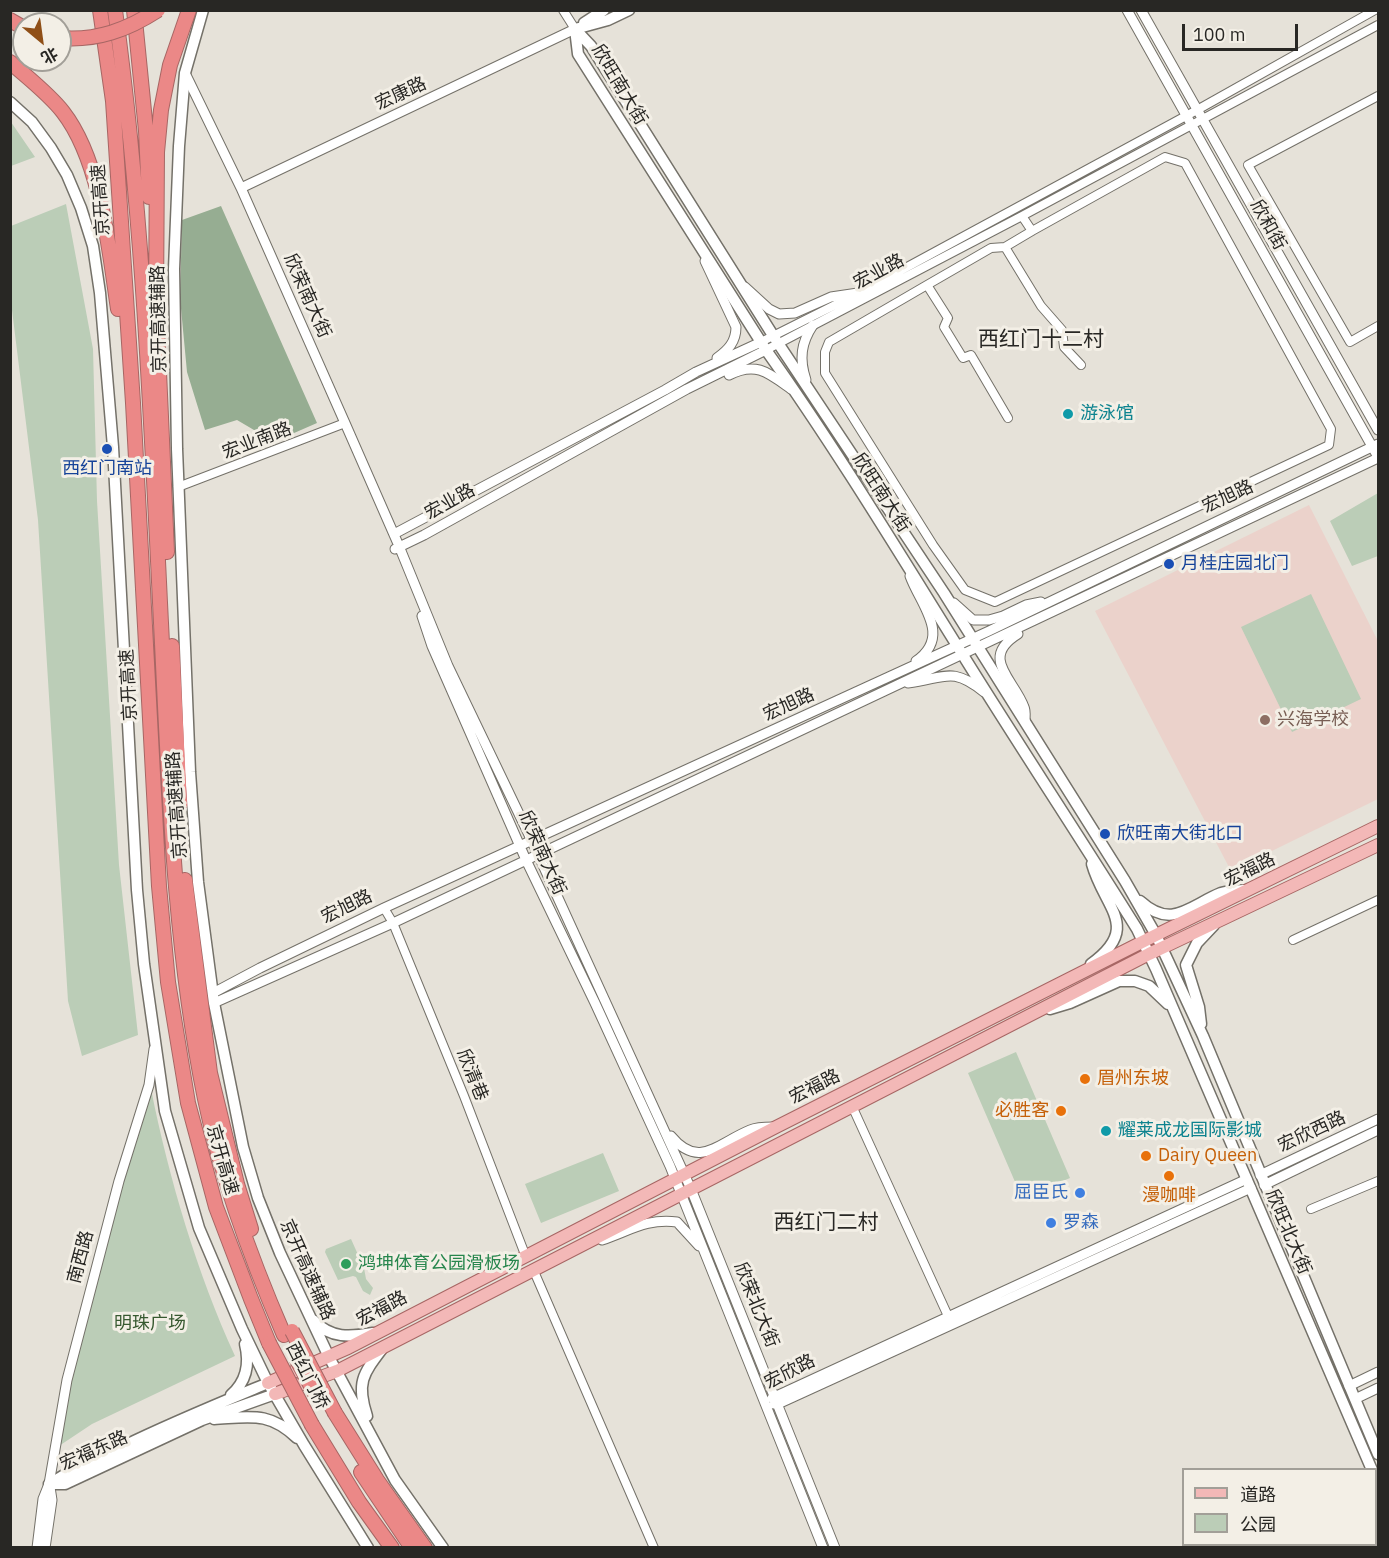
<!DOCTYPE html>
<meta charset="utf-8">
<style>
body{margin:0}
#map{position:relative;width:1389px;height:1558px;overflow:hidden;background:#e6e2d9;font-family:"IBM Plex Sans","Noto Sans SC",sans-serif}
canvas{display:block}
.frame{position:absolute;inset:0;border:12px solid #282724;pointer-events:none}
.legend{position:absolute;left:1182px;top:1468px;width:195px;height:78px;box-sizing:border-box;background:#f3efe6;border:2px solid #a29f98;margin:0;padding:8px 10px;list-style:none;font-size:18px;color:#282724}
.legend li{display:flex;align-items:center;gap:12px;height:30px}
.legend b{width:30px;border:2px solid #a29f98}
.north{position:absolute;left:12px;top:12px;width:60px;height:60px;box-sizing:border-box;background:#f3efe6;border:2px solid #a29f98;border-radius:50%;rotate:151deg;font-size:16px;font-weight:700;line-height:24px;text-align:center;color:#282724}
.north::after{content:'';display:block;margin:auto;width:21px;height:27px;background:#8f4f17;clip-path:polygon(50% 0,100% 100%,50% 72%,0 100%)}
.scale{position:absolute;left:1182px;top:24px;width:116px;height:27px;box-sizing:border-box;border:3px solid #282724;border-top:0;padding-left:8px;font-size:18px;line-height:21px;white-space:nowrap;color:#282724;-webkit-text-stroke:4px #f3efe6;paint-order:stroke}
</style>
<div id="map">
<canvas width="1389" height="1558"></canvas>
<div class="frame"></div>
<ul class="legend">
<li><b style="height:8px;background:#f3b8b7"></b>道路</li>
<li><b style="height:16px;background:#bbcdb7"></b>公园</li>
</ul>
<div class="north">北</div>
<div class="scale">100 m</div>
</div>
<script>
const c = document.querySelector('canvas').getContext('2d');
c.lineJoin = 'round';
function fill(path, color) {
  c.fillStyle = color;
  c.fill(path, 'evenodd');
}
function trace(path, color, width, dash) {
  c.strokeStyle = color;
  c.lineWidth = width;
  c.lineCap = dash ? 'butt' : 'round';
  c.setLineDash(dash || []);
  c.stroke(path);
}
function write(font, color, halo, rows, align = 'center') {
  c.font = font + ' "IBM Plex Sans","Noto Sans SC",sans-serif';
  c.lineWidth = 6;
  c.setLineDash([]);
  c.textBaseline = 'middle';
  c.strokeStyle = halo;
  c.fillStyle = color;
  for (const [text, x, y, turn = 0] of rows) {
    c.save();
    c.translate(x, y);
    c.rotate((+turn || 0) * Math.PI / 180);
    c.textAlign = isNaN(turn) ? turn : align;
    if (halo) c.strokeText(text, 0, 0);
    c.fillText(text, 0, 0);
    c.restore();
  }
}
fill(new Path2D(`
 M1309 505 1378 641V799L1231 871 1095 611Z`), '#ebd2cb');
fill(new Path2D(`
 M11 122 35 157 11 166H10Z
 M66 204 93 349 97 501 119 865 138 1035 82 1056 68 1001 38 520 11 302V226Z
 M1378 493V556L1352 566 1330 521Z
 M1311 594 1361 699 1292 732 1241 627Z
 M1016 1052 1070 1178 1022 1198 968 1073Z
 M151 1089C169 1179 197 1273 235 1356L92 1424 59 1446 75 1346 118 1192Z
 M603 1153 619 1191 541 1223 525 1184Z
 M351 1239 364 1268 366 1279 373 1288 370 1295 363 1291 356 1277 353 1276 338 1280 325 1252 326 1249Z`), '#bbcdb7');
fill(new Path2D(`
 M221 206 317 423 262 447 254 430 237 420 205 430 187 372 180 298 182 220Z`), '#96ad92');
const minor = new Path2D(`
 M563 10 575 29
 M1378 96 1248 165 1350 342 1378 326
 M1022 216 1032 231 1005 247 1041 306 1062 330 1064 347 1081 365
 M1005 247 991 248 927 285 948 318 944 327 963 358 971 355 1008 418
 M927 285 829 342 825 352V373L933 545 965 590 995 602 1329 445 1331 429 1185 163 1165 157 1032 231
 M761 342 861 292 1197 110 1375 10
 M766 350 1022 216 1378 25
 M178 487 345 423
 M384 908 393 923 464 1096 526 1257
 M1293 940 1378 900
 M852 1106 948 1316
 M1311 1209 1378 1181
 M533 1269 654 1548`);
const tertiary = new Path2D(`
 M1127 10 1378 457
 M1141 10 1378 430
 M185 73 241 188 345 423 399 546 448 666 532 841 691 1189 835 1548
 M241 188 575 29
 M705 261 736 327C736 342 728 350 717 358
 M745 287 769 309 779 314 795 313 831 297 858 293
 M729 375C756 361 769 373 791 389
 M806 380C799 359 801 343 813 325
 M394 534 665 390 696 372 761 342
 M395 549 424 535 687 389 766 350
 M910 576C921 606 952 636 916 661
 M954 603 973 620H989L1003 616 1026 605 1041 602
 M422 616 432 646 526 860 595 1003 670 1166 823 1548
 M1018 634C979 658 1014 679 1024 707 1026 711 1025 717 1025 721
 M908 683C944 679 951 665 984 692
 M213 993 260 968 384 908 989 631 1378 444
 M214 1003 393 923 1378 458
 M671 1136C699 1170 718 1143 750 1130 757 1127 766 1127 773 1127
 M1260 1175 1378 1119
 M1264 1185 1378 1130
 M602 1240C629 1231 647 1218 677 1222L699 1246
 M1349 1386 1378 1372
 M772 1398 1247 1179
 M1355 1399 1378 1388
 M774 1404H778L1251 1188
 M37 1548 43 1499 49 1484 67 1380 119 1181 149 1085 154 1049
 M45 1548 52 1500 50 1487`);
const secondary = new Path2D(`
 M203 10 185 73 179 146 174 269 177 449 190 772 198 882 214 1003 243 1147 258 1198 280 1253 329 1357 395 1480 443 1548
 M584 23 604 10
 M575 29 608 20 629 10
 M10 102 32 122 51 148 67 175 81 208 93 246 100 293 113 447 137 890 144 964 165 1111 199 1228 242 1329 268 1383 304 1445 368 1548
 M1140 901C1172 930 1189 906 1221 893 1228 891 1237 891 1244 890
 M1091 964C1142 927 1104 908 1092 864
 M1050 1009 1070 1003 1119 981H1135L1149 986 1168 1004
 M1201 1024 1199 1007 1186 965 1197 943 1214 925
 M313 1320C331 1339 350 1337 373 1333
 M231 1395C247 1381 250 1364 245 1344
 M367 1416C356 1383 363 1374 382 1349
 M214 1419C250 1417 269 1411 297 1438
 M1372 1470 1156 969 1137 929C1081 839 1022 750 966 660 901 556 837 450 766 350L578 54 575 29 591 46 774 337 944 593 1125 881 1156 935 1203 1036 1378 1454
 M1376 1478 1378 1485
 M49 1484H65L202 1420 275 1394
 M50 1484C73 1468 98 1458 124 1446 171 1423 220 1403 268 1383`);
const primary = new Path2D(`
 M268 1383 348 1348 776 1127 1156 935 1378 826
 M275 1394 337 1371 1149 954 1378 845`);
const motorway = new Path2D(`
 M100 10 113 101 133 403 159 886 168 982 188 1103 216 1207 251 1299 269 1343
 M115 10C143 213 151 418 161 623 169 782 173 942 205 1099 222 1181 251 1259 284 1335
 M134 10 146 131 149 197
 M10 20 24 28
 M10 62C28 78 49 94 63 112 101 161 109 249 118 309
 M167 552 156 304 157 152 161 110 170 65 189 10
 M172 646 180 804
 M185 880 210 1073 237 1184 251 1229
 M335 1413 377 1480 425 1548
 M312 1425 359 1502 392 1548
 M361 1472 412 1548`);
trace(minor, '#747169', 10);
trace(tertiary, '#747169', 11);
trace(secondary, '#747169', 13);
trace(primary, '#a76664', 14);
trace(motorway, '#a76664', 16);
trace(minor, '#fff', 8);
trace(tertiary, '#fff', 9);
trace(secondary, '#fff', 10);
trace(primary, '#f3b8b7', 12);
trace(motorway, '#eb8887', 14);
const motorwayBridge = new Path2D(`
 M60 38C97 41 127 30 158 10
 M292 1331 335 1413
 M269 1343 312 1425
 M296 1358 318 1399`);
trace(motorwayBridge, '#a76664', 16, []);
trace(motorwayBridge, '#eb8887', 14);
for (const [x, y, r, color] of [
 [1068,414,6,"#0f9aa8"],
 [107,449,6,"#1a4fb4"],
 [1169,564,6,"#1a4fb4"],
 [1265,720,6,"#8d6e63"],
 [1105,834,6,"#1a4fb4"],
 [1085,1079,6,"#e8710a"],
 [1061,1111,6,"#e8710a"],
 [1106,1131,6,"#0f9aa8"],
 [1146,1156,6,"#e8710a"],
 [1169,1176,6,"#e8710a"],
 [1080,1193,6,"#3f7fe0"],
 [1051,1223,6,"#3f7fe0"],
 [346,1264,6,"#2e9e5b"]
]) {
  const dot = new Path2D();
  dot.arc(x, y, r, 0, 2 * Math.PI);
  c.fillStyle = color;
  c.fill(dot);
  trace(dot, '#f3efe6', 2);
}
write('18px', '#282724', '#f3efe6', [
 ["欣旺南大街",619,85,59],
 ["宏康路",401,94,-25],
 ["京开高速",101,200,-94],
 ["欣和街",1268,225,61],
 ["宏业路",879,272,-28],
 ["欣荣南大街",307,296,66],
 ["京开高速辅路",159,319,-91],
 ["宏业南路",257,441,-21],
 ["欣旺南大街",881,493,57],
 ["宏旭路",1228,497,-25],
 ["宏业路",450,502,-29],
 ["京开高速",129,685,-93],
 ["宏旭路",789,705,-25],
 ["京开高速辅路",177,805,-94],
 ["欣荣南大街",542,853,66],
 ["宏福路",1250,870,-26],
 ["宏旭路",347,907,-26],
 ["欣清巷",472,1075,68],
 ["宏福路",815,1087,-27],
 ["宏欣西路",1312,1132,-25],
 ["京开高速",222,1160,74],
 ["欣旺北大街",1288,1232,67],
 ["南西路",81,1257,-75],
 ["京开高速辅路",307,1270,66],
 ["欣荣北大街",756,1305,68],
 ["宏福路",382,1309,-28],
 ["宏欣路",790,1372,-27],
 ["西红门桥",307,1376,63],
 ["宏福东路",94,1451,-24]
]);
write('18px', '#0d838f', '#f3efe6', [
 ["游泳馆",1080,414],
 ["耀莱成龙国际影城",1118,1131]
], 'left');
write('18px', '#164399', '#f3efe6', [
 ["西红门南站",107,469,"center"],
 ["月桂庄园北门",1181,564],
 ["欣旺南大街北口",1117,834]
], 'left');
write('18px', '#785e54', '#f3efe6', [
 ["兴海学校",1277,720]
], 'left');
write('18px', '#c56008', '#f3efe6', [
 ["眉州东坡",1097,1079],
 ["必胜客",1049,1111,"right"],
 ["Dairy Queen",1158,1156],
 ["漫咖啡",1169,1196,"center"]
], 'left');
write('18px', '#366cbe', '#f3efe6', [
 ["屈臣氏",1068,1193],
 ["罗森",1063,1223,"left"]
], 'right');
write('18px', '#27864d', '#f3efe6', [
 ["鸿坤体育公园滑板场",358,1264]
], 'left');
write('18px', '#375930', '#f3efe6', [
 ["明珠广场",150,1324]
]);
write('21px', '#282724', '#f3efe6', [
 ["西红门十二村",1041,340],
 ["西红门二村",826,1223]
]);
</script>
